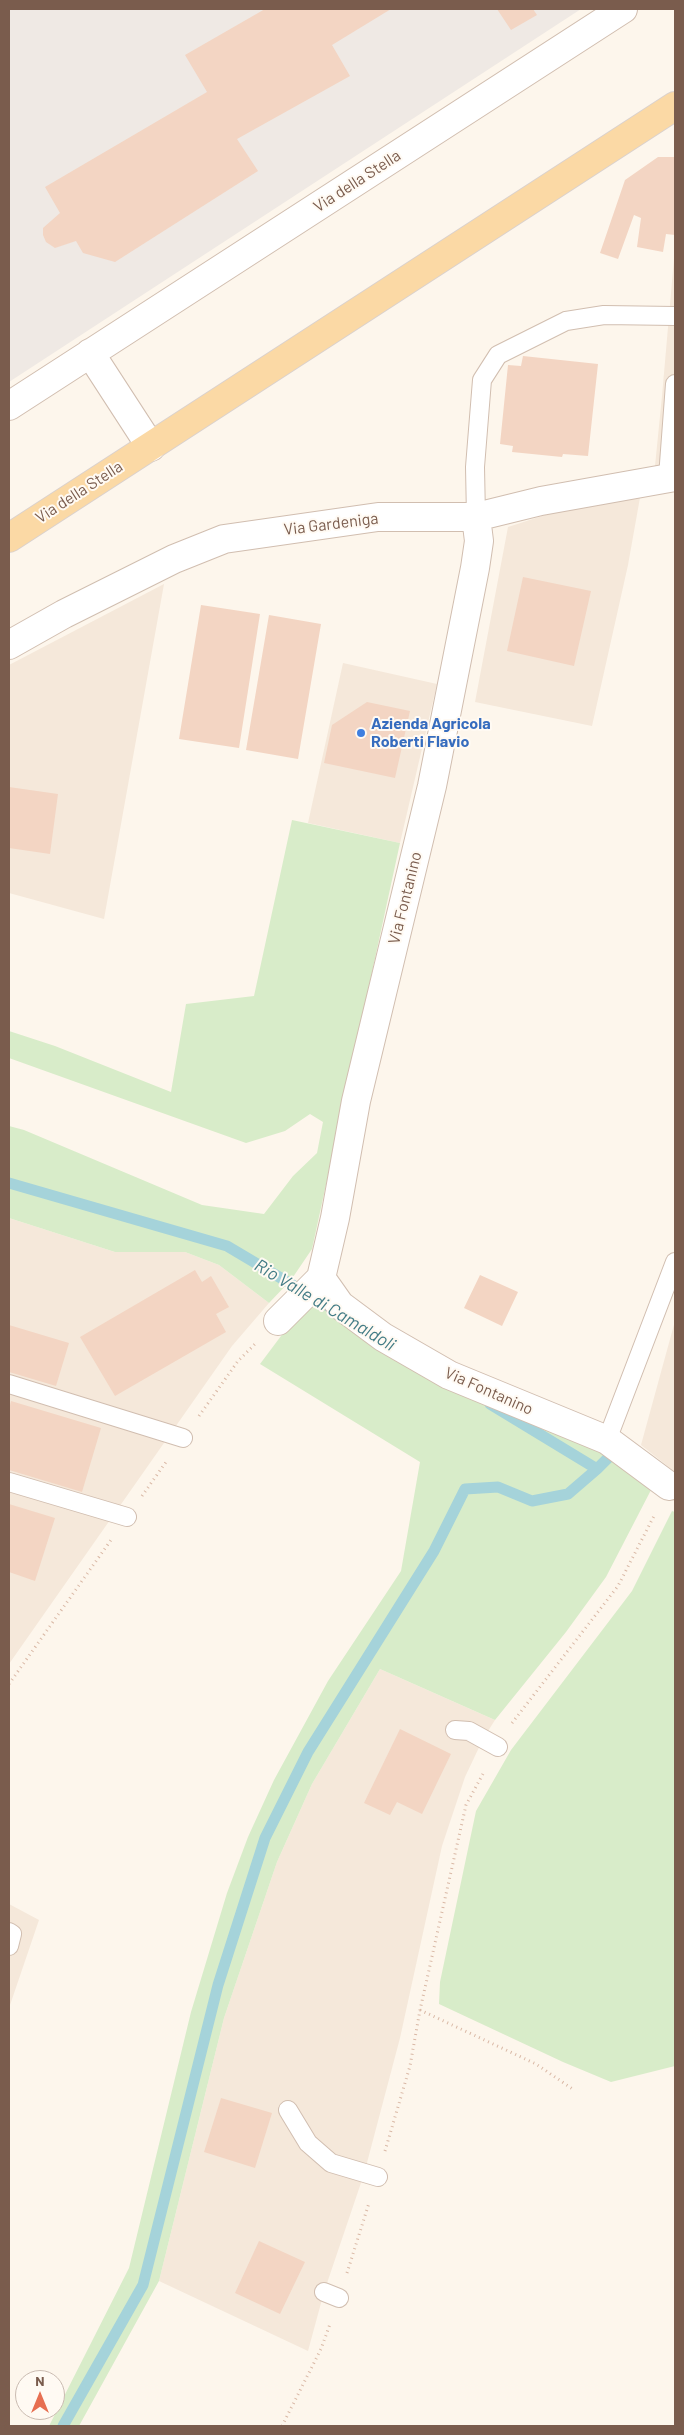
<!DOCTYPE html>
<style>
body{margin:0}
#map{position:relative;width:684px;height:2435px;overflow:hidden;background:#fdf6ec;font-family:Barlow,sans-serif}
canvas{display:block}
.frame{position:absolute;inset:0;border:10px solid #7a5c4d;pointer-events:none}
.north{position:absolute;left:15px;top:2370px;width:50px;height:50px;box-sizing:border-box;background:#fffaf3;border:1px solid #cabbb1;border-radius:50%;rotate:0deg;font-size:14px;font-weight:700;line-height:20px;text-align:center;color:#7a5c4d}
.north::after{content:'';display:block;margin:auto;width:18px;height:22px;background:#e76f51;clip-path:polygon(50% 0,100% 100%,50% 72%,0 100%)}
</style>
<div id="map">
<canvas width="684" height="2435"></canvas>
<div class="frame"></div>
<div class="north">N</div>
</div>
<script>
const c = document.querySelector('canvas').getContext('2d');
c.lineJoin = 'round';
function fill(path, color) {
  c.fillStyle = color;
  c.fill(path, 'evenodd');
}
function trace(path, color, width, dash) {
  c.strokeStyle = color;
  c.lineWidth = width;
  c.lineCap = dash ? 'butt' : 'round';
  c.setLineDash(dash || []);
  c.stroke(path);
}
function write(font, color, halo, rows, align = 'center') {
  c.font = font + ' Barlow,sans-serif';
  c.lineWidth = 4;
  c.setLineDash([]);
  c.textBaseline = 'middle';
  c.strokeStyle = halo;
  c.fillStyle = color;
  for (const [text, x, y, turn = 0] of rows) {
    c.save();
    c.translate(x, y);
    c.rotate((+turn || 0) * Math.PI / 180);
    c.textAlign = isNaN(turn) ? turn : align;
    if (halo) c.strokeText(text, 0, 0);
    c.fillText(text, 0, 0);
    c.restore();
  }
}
fill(new Path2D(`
 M675 247V465L655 466 662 396Z
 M641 492 628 565 592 726 475 702 508 527 576 505Z
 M164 584 104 919 9 893V665Z
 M343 663 437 684 400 843 308 823Z
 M9 1218 115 1252H185L219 1265 269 1303 232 1346 9 1664Z
 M675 1321V1472L641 1445Z
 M380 1669 495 1720 483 1739 465 1777 442 1846 400 2038 364 2174 324 2292 308 2351 159 2281 224 2018 277 1862 312 1784Z
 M9 1904 39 1920 9 2008Z`), '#f5e8da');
fill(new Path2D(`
 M9 9H581L9 382Z`), '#efe9e4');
fill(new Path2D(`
 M292 820 400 843 312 1249 291 1280 269 1303 219 1265 185 1252H115L9 1218V1126L24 1130 202 1205 264 1214 293 1176 317 1153 323 1122 310 1114 285 1131 246 1143 9 1058V1031L55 1046 171 1092 186 1004 254 996Z
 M320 1302 365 1337 598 1450 651 1490 606 1577 566 1632 495 1720 380 1669 312 1784 277 1862 224 2018 159 2281 79 2426H49L129 2268 191 2012 227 1893 248 1837 274 1780 328 1681 401 1571 420 1462 260 1364 305 1304Z
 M672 1511 675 1512V2066L611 2082 563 2062 439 2004 440 1982 476 1811 511 1750 632 1591Z`), '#d8ecc9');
trace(new Path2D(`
 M9 1183 227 1246 333 1309
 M490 1404 597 1469 615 1451
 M63 2426 143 2285 218 1985 265 1838 308 1752 434 1551 465 1489 498 1487 532 1501 568 1494 597 1469`), '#a5d3da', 11);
fill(new Path2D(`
 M265 9H391L332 45 350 76 237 139 258 171 115 262 83 253 76 241 55 248 46 242 43 235V228L60 213 45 187 207 92 185 55Z
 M497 9H533L537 15 511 30Z
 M658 157H675V235L666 234 663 252 637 247 641 218 634 215 618 259 600 253 625 180Z
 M523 356 598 364 588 456 563 454 562 457 512 452 513 446 500 444 508 365 521 366Z
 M523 577 591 591 574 666 507 651Z
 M201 605 260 614 239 748 179 739Z
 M269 615 321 624 298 759 246 750Z
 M367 702 410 711 395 778 324 763 332 725Z
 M9 787 58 794 50 854 9 848Z
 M195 1270 202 1282 211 1276 229 1307 216 1314 226 1332 115 1396 80 1337Z
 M480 1275 518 1292 502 1326 464 1308Z
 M9 1325 69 1343 56 1386 9 1372Z
 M11 1401 101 1428 82 1492 9 1470V1409Z
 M9 1504 55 1518 35 1581 9 1572Z
 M400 1729 451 1754 422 1814 397 1802 390 1815 364 1803Z
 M221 2098 272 2113 255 2168 204 2152Z
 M259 2241 305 2262 280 2314 235 2293Z`), '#f3d5c3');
const service = new Path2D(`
 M668 477 675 384
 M476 517 475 467 482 380 498 355 566 321 604 315 675 316
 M9 1384 183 1438
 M607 1440 675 1262
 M9 1482 127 1517
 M455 1730 469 1731 498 1747
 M9 1932 12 1934 9 1946
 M288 2110 308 2143 331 2163 378 2177
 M324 2292 339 2298`);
const minor = new Path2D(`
 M90 353 151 447
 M9 406 623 9
 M9 645 64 614 174 559 224 539 378 517H476L541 501 675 477
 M321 1278 340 1305 383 1337 449 1375 607 1440 669 1486
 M278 1321 321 1278 335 1218 356 1101 432 786 475 568 479 541 476 517`);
const primary = new Path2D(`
 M9 538 675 106`);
trace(service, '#d1beb0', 20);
trace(minor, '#d1beb0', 30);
trace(primary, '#dad1cd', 30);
trace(new Path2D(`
 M199 1416 238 1361 256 1343
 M142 1496 166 1462
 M9 1684 111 1540
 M512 1723 618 1586 655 1514
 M420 2010 536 2064 574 2090
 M385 2151 410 2066 420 2010 466 1805 484 1772
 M347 2273 369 2203
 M282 2426 321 2349 330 2324`), '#d9b8a5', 3, [1, 4]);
trace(service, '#fff', 18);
trace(minor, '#fff', 28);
trace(primary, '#fbd9a5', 28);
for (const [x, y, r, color] of [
 [361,733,5,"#3f7fe0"]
]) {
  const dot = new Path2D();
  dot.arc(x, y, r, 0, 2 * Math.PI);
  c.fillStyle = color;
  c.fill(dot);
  trace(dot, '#fffaf3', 2);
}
write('16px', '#7a5c4d', '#fffaf3', [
 ["Via della Stella",357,181,-33],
 ["Via della Stella",79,492,-33],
 ["Via Gardeniga",331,524,-7],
 ["Via Fontanino",405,898,-76],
 ["Via Fontanino",489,1391,24]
]);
write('bold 16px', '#366cbe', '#fffaf3', [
 ["Azienda Agricola",371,724],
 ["Roberti Flavio",371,742]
], 'left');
write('italic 18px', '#437c86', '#fffaf3', [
 ["Rio Valle di Camaldoli",325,1305,31]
]);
</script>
